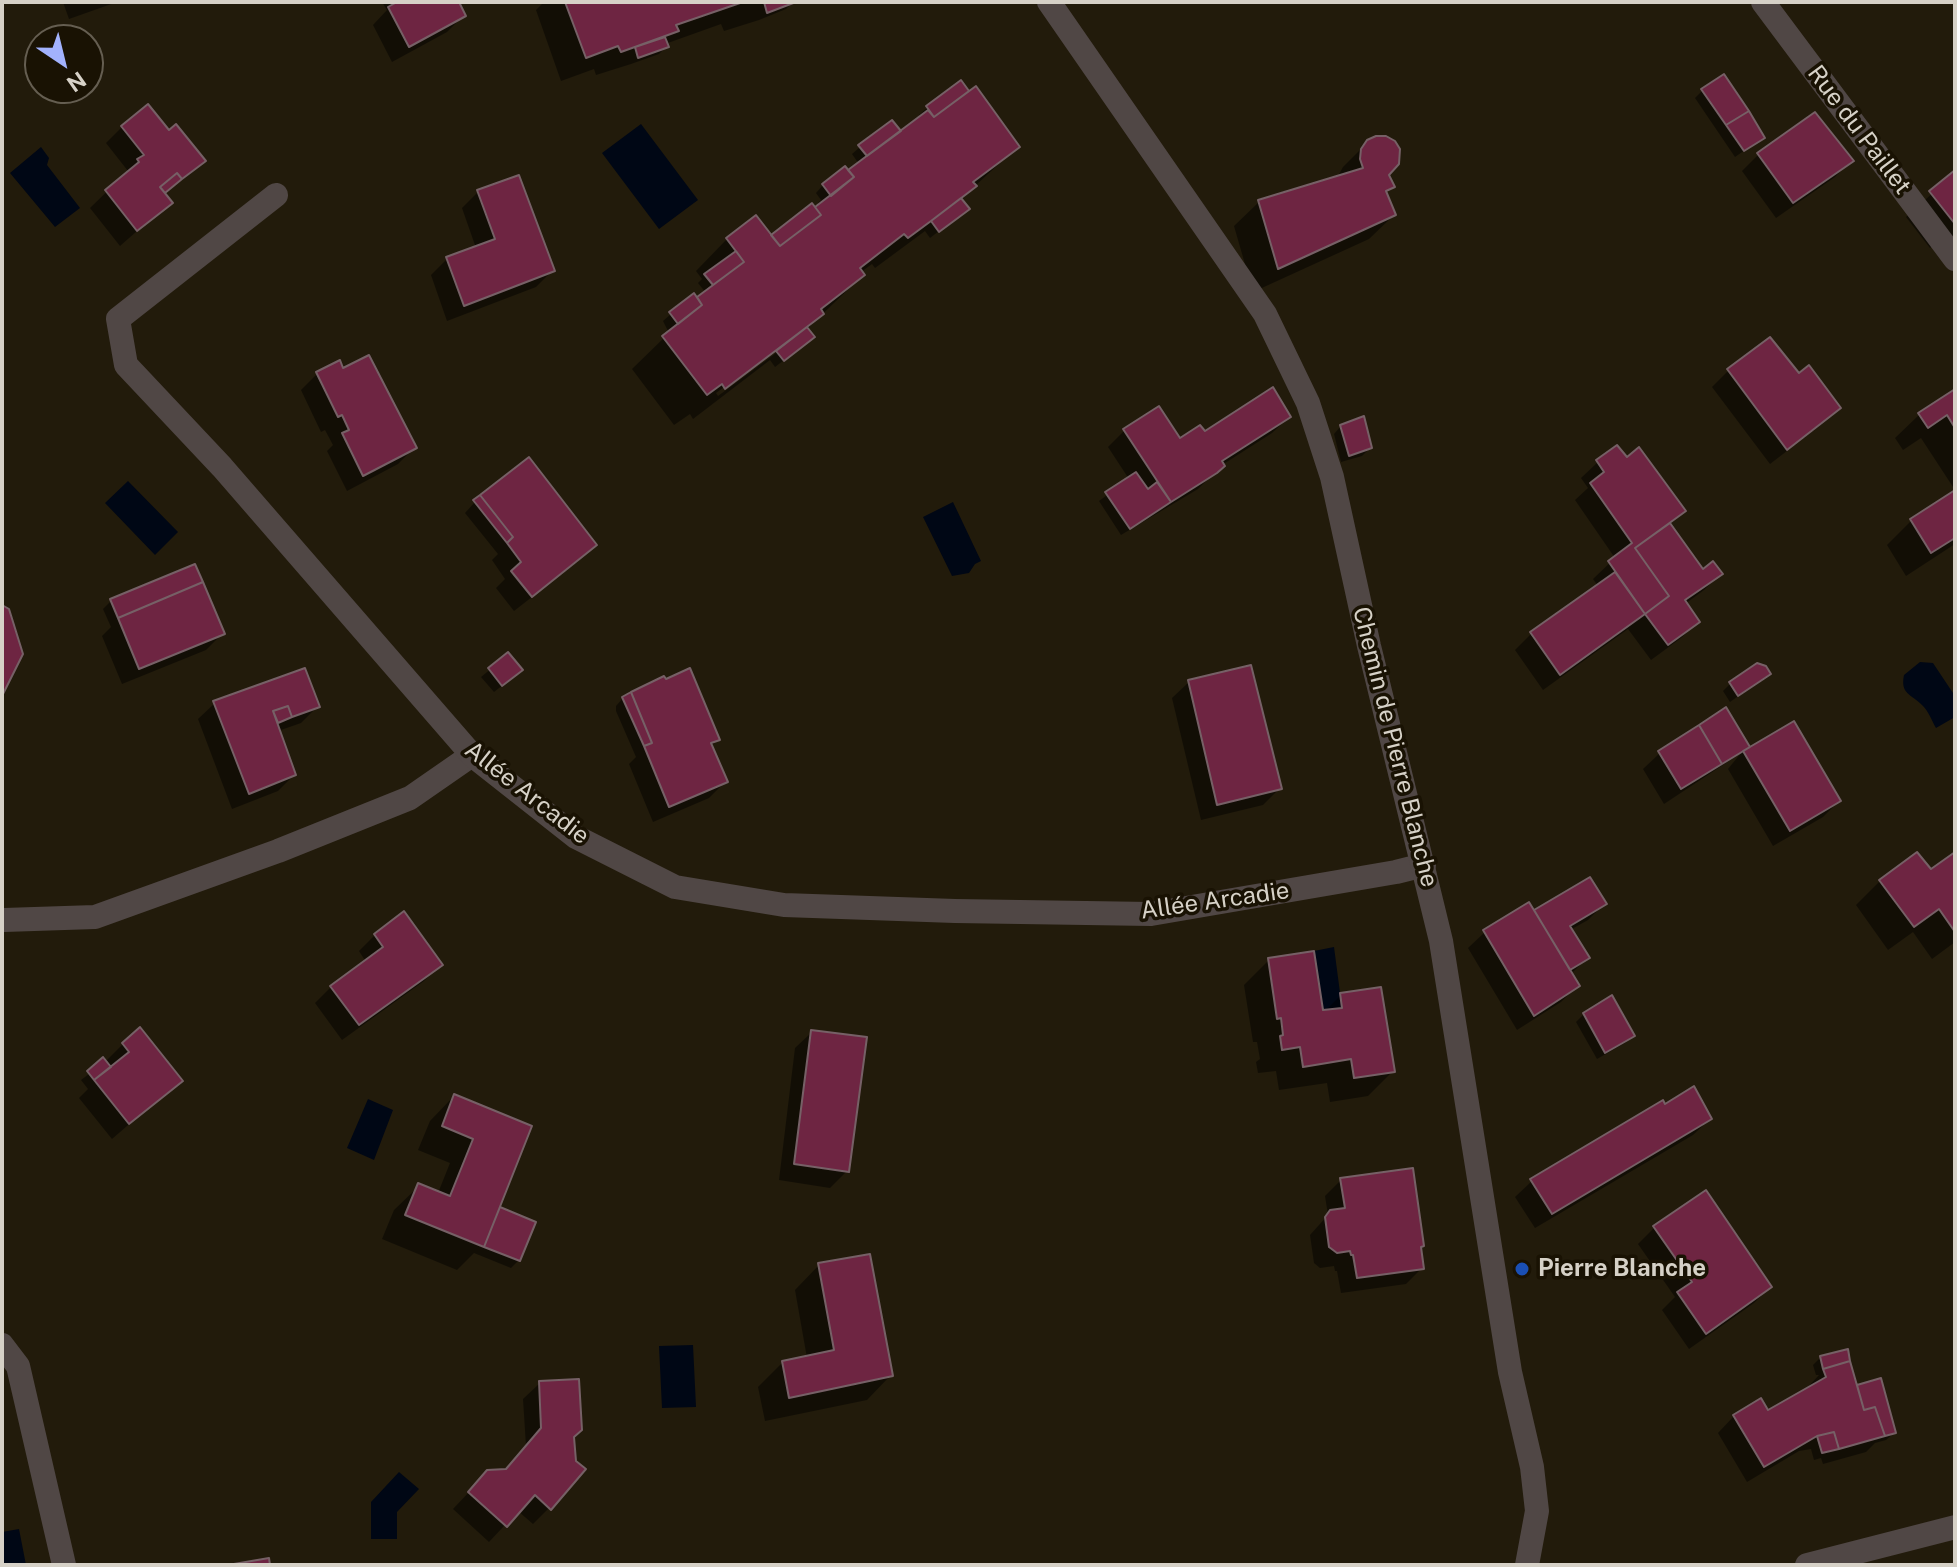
<!DOCTYPE html>
<meta charset="utf-8">
<style>
body{margin:0}
#map{position:relative;width:1957px;height:1567px;overflow:hidden;background:#221b0b;font-family:"Public Sans",sans-serif}
canvas{display:block}
.frame{position:absolute;inset:0;border:4px solid #d6d1c7;pointer-events:none}
.north{position:absolute;left:24px;top:24px;width:80px;height:80px;box-sizing:border-box;background:#191203;border:2px solid #655e51;border-radius:50%;rotate:145deg;font-size:22px;font-weight:700;line-height:32px;text-align:center;color:#d6d1c7}
.north::after{content:'';display:block;margin:auto;width:28px;height:36px;background:#a2b2fd;clip-path:polygon(50% 0,100% 100%,50% 72%,0 100%)}
</style>
<div id="map">
<canvas width="1957" height="1567"></canvas>
<div class="frame"></div>
<div class="north">N</div>
</div>
<script>
const c = document.querySelector('canvas').getContext('2d');
c.lineJoin = 'round';
function fill(path, color) {
  c.fillStyle = color;
  c.fill(path, 'evenodd');
}
function trace(path, color, width, dash) {
  c.strokeStyle = color;
  c.lineWidth = width;
  c.lineCap = dash ? 'butt' : 'round';
  c.setLineDash(dash || []);
  c.stroke(path);
}
function write(font, color, halo, rows, align = 'center') {
  c.font = font + ' "Public Sans",sans-serif';
  c.lineWidth = 7;
  c.setLineDash([]);
  c.textBaseline = 'middle';
  c.strokeStyle = halo;
  c.fillStyle = color;
  for (const [text, x, y, turn = 0] of rows) {
    c.save();
    c.translate(x, y);
    c.rotate((+turn || 0) * Math.PI / 180);
    c.textAlign = isNaN(turn) ? turn : align;
    if (halo) c.strokeText(text, 0, 0);
    c.fillText(text, 0, 0);
    c.restore();
  }
}
fill(new Path2D(`
 M641 124 698 200 659 229 602 153Z
 M41 147 49 158 47 165 80 208 55 227 10 173Z
 M128 481 178 532 155 555 105 503Z
 M953 502 981 561 975 564 969 573 952 576 923 517Z
 M1920 662 1933 663 1955 696V717L1936 728C1932 721 1928 710 1922 705 1911 694 1900 694 1904 675Z
 M1334 947 1342 1008 1323 1010 1314 951Z
 M368 1099 393 1110 374 1160 347 1148Z
 M693 1345 696 1407 662 1408 659 1346Z
 M399 1472 419 1489 397 1512V1539H371V1502Z
 M19 1529 26 1565H2V1532Z`), '#000715');
fill(new Path2D(`
 M63 2H117L69 19Z
 M382 2H456L464 15 447 32 392 62 373 25 387 10Z
 M544 2H793L786 9 759 20 724 31 721 24 665 44 666 47 659 54 631 64 596 75 594 69 561 81 536 10Z
 M960 83 961 99 1017 147 960 200 967 209 930 238 925 231 875 268 872 264 861 272 863 275 807 329 805 344 775 367 770 360 693 419 690 414 674 425 632 369 669 333 663 321 671 314 706 293 698 283 702 279 696 271 727 239 771 238 815 210 820 206 818 203 821 200 816 193 823 185 859 164 852 154 860 147 891 138 921 118 919 115 927 108ZM788 339 791 342 718 396 716 393Z
 M1703 90 1762 138 1735 157 1695 98Z
 M122 127 169 133 203 161 164 195 170 202 120 246 90 208 128 171 106 143Z
 M1368 142 1392 186 1385 194 1394 215 1369 239 1253 292 1234 226 1259 202 1337 178 1343 167Z
 M1758 155 1851 160 1835 177 1776 218 1742 171Z
 M1955 173V241L1949 233 1930 248 1906 217Z
 M478 192 552 271 536 287 447 321 431 275 447 259 476 248 462 208Z
 M1770 340 1798 376 1838 407 1822 424 1770 464 1712 387 1728 371Z
 M339 363 343 370 414 448 398 464 347 491 327 451 333 445 325 430 321 432 301 390 317 374Z
 M1955 392V490L1921 438 1903 450 1895 438 1920 414Z
 M1289 417 1272 433 1222 465 1198 489 1121 535 1099 501 1129 479 1108 447 1124 431 1180 441Z
 M1341 426 1370 448 1362 456 1341 462 1334 434Z
 M1626 460 1683 510 1669 525 1703 571 1720 574 1704 590 1685 604 1698 622 1681 638 1651 660 1628 629 1543 690 1515 650 1531 634 1598 586 1593 579 1615 558 1575 500 1588 488 1581 478 1598 462Z
 M1955 492V544L1906 576 1887 545 1911 521Z
 M475 502 594 545 578 561 514 611 496 588 505 579 492 560 498 554 465 513Z
 M111 601 223 633 206 650 122 684 102 636 111 627 103 609Z
 M508 655 513 677 494 692 481 677Z
 M1769 674 1730 702 1723 691 1731 683Z
 M1189 682 1280 788 1263 805 1201 820 1172 698Z
 M623 698 718 739 711 746 726 781 709 798 653 822 629 764 636 757 616 711V706Z
 M215 703 317 707 301 723 278 731 294 775 278 791 232 809 198 719Z
 M1749 750 1839 801 1823 817 1773 846 1728 769 1741 753 1664 804 1643 769 1660 753Z
 M1955 853V942L1932 959 1913 932 1888 950 1856 905 1880 881 1931 872Z
 M1589 879 1604 904 1588 920 1570 930 1587 958 1570 975 1577 986 1561 1002 1517 1030 1468 948 1485 932 1533 912Z
 M375 935 440 964 424 981 342 1040 315 1003 331 987 366 962 359 951Z
 M1269 960 1322 1014 1341 995 1393 1071 1368 1096 1330 1102 1327 1083 1279 1090 1276 1071 1258 1073 1256 1062 1260 1059 1257 1042H1253L1244 985Z
 M1584 1014 1633 1036 1625 1043 1597 1059 1576 1022Z
 M812 1032 847 1171 830 1188 779 1180 795 1048Z
 M123 1044 180 1080 112 1139 79 1098 88 1089 81 1080 105 1062Z
 M454 1096 529 1127 494 1216 500 1209 519 1260 511 1268 474 1253 457 1270 382 1239 394 1210 419 1186 438 1193 450 1163 418 1150 430 1121Z
 M1710 1119 1693 1135 1535 1228 1515 1197 1532 1181Z
 M1341 1180 1422 1268 1406 1284 1341 1293 1337 1271H1335L1334 1266 1320 1268 1314 1263 1310 1235 1328 1215 1325 1196Z
 M1655 1227 1770 1287 1754 1303 1689 1349 1662 1310 1675 1297 1638 1244Z
 M819 1265 891 1375 867 1400 765 1421 758 1387 783 1362 807 1358 795 1290Z
 M1821 1357 1855 1387 1880 1381 1894 1433 1886 1440 1875 1443 1866 1452 1823 1464 1821 1458 1814 1460 1811 1449 1799 1451 1747 1482 1718 1433 1734 1416 1768 1413 1809 1390 1808 1387 1819 1375H1816L1813 1365Z
 M540 1383 572 1438 549 1508 533 1524 518 1511 489 1542 453 1509 488 1472 504 1471 526 1446 523 1399Z`), '#0007');
const building = new Path2D(`
 M397 2H459L466 16 409 47 388 7Z
 M565 2H743L676 25 679 31 621 52 618 46 586 58Z
 M764 2H796L767 13Z
 M665 37 669 47 638 58 635 47Z
 M1724 74 1749 111 1726 125 1701 89Z
 M961 80 969 91 934 117 926 106Z
 M976 86 1020 147 973 182 977 186 931 221 908 238 904 234 860 268 865 275 821 309 824 314 725 389 722 384 707 395 662 336 702 305 697 297 744 262 726 238 756 215 780 246 821 215 815 207 854 177 848 170 928 110 934 117Z
 M148 104 169 130 176 124 206 161 182 179 177 173 160 187 173 203 137 231 105 190 139 162 137 159 144 155 121 126Z
 M1749 111 1765 138 1744 151 1726 125Z
 M1815 112 1854 161 1793 203 1757 153Z
 M892 120 901 131 867 156 858 145Z
 M1376 136H1386L1395 141 1400 149 1399 164 1389 175 1395 187 1386 191 1396 215 1278 269 1258 200 1363 168 1360 159 1361 149 1367 140Z
 M845 166 854 177 831 196 822 184Z
 M1955 170V224L1929 191Z
 M177 173 182 179 165 193 160 187Z
 M519 175 555 271 464 306 446 257 495 239 477 190Z
 M961 198 970 209 939 232 931 221Z
 M812 203 821 215 780 246 771 235Z
 M736 251 744 262 713 285 704 274Z
 M694 293 702 305 678 324 669 312Z
 M807 327 815 337 784 361 776 351Z
 M1770 337 1799 373 1809 365 1841 408 1787 450 1727 369Z
 M369 355 417 448 363 476 342 433 349 430 342 415 338 417 316 372 340 360 343 368Z
 M1273 387 1291 417 1222 461 1225 466 1217 473 1171 502 1123 429 1159 406 1180 438 1200 425 1205 431Z
 M1955 389V428L1947 415 1928 428 1918 413Z
 M1364 416 1372 448 1349 456 1340 425Z
 M1617 445 1627 457 1639 447 1686 511 1635 548 1669 596 1645 614 1608 561 1632 543 1590 483 1604 472 1596 460Z
 M529 457 597 545 532 597 511 571 521 562 507 543 513 537 480 495Z
 M1136 472 1148 489 1157 482 1171 502 1130 529 1105 492Z
 M1955 490V538L1931 553 1910 519Z
 M480 495 513 537 507 543 473 500Z
 M1670 523 1703 569 1713 561 1723 574 1685 600 1700 622 1668 645 1645 614 1669 596 1635 548Z
 M195 564 203 582 118 618 110 599Z
 M1615 572 1645 614 1560 675 1530 632Z
 M203 582 225 634 139 669 118 618Z
 M2 605 9 609 23 654 2 696Z
 M508 652 523 670 502 686 488 668Z
 M1757 663 1766 666 1771 674 1738 696 1729 682Z
 M1251 665 1282 789 1217 805 1188 680Z
 M305 668 320 707 292 717 288 706 273 711 296 775 249 794 213 701Z
 M690 668 720 740 711 743 728 782 669 807 644 746 652 743 631 692 664 676 666 679Z
 M631 692 652 743 644 746 622 697Z
 M288 706 292 717 278 723 273 711Z
 M1726 707 1750 747 1722 764 1699 725Z
 M1794 721 1841 801 1790 831 1743 751Z
 M1699 725 1722 764 1681 789 1658 751Z
 M1917 852 1931 869 1955 852V932L1939 909 1914 927 1879 880Z
 M1590 877 1607 904 1570 926 1590 958 1570 970 1534 910Z
 M1529 902 1580 986 1534 1016 1483 930Z
 M404 911 443 965 359 1025 330 986 383 947 374 934Z
 M1314 951 1323 1010 1342 1008 1340 993 1381 987 1395 1072 1354 1078 1351 1059 1303 1067 1300 1047 1282 1050 1280 1036 1283 1035 1281 1018 1277 1019 1268 958Z
 M1612 995 1635 1036 1605 1053 1583 1013Z
 M140 1027 183 1081 129 1124 94 1080 129 1052 122 1043Z
 M811 1030 867 1037 849 1172 794 1164Z
 M103 1057 111 1067 94 1080 87 1071Z
 M1694 1086 1712 1119 1552 1214 1530 1179 1663 1100 1665 1104Z
 M454 1094 532 1126 484 1247 405 1215 418 1183 450 1196 473 1139 442 1126Z
 M1413 1168 1424 1246 1421 1247 1424 1269 1357 1278 1353 1255H1351L1350 1251 1337 1253 1329 1247 1325 1217 1330 1210 1345 1208 1340 1178Z
 M1706 1190 1772 1287 1706 1334 1677 1292 1692 1282 1653 1226Z
 M500 1207 536 1222 520 1261 484 1247Z
 M870 1254 893 1376 789 1398 782 1361 834 1350 818 1263Z
 M1848 1349 1850 1361 1823 1369 1820 1356Z
 M1850 1361 1864 1410 1875 1407 1885 1436 1839 1449 1834 1432 1817 1436 1764 1467 1733 1415 1761 1398 1768 1410 1826 1377 1823 1369Z
 M1881 1378 1896 1433 1885 1436 1875 1407 1864 1410 1857 1385Z
 M579 1379 582 1430 574 1437 576 1461 586 1469 551 1510 535 1495 507 1527 468 1492 487 1470 506 1469 541 1428 539 1381Z
 M1834 1432 1839 1449 1822 1453 1817 1436Z
 M269 1558 270 1565H228Z`);
fill(building, '#6e2542');
trace(building, '#766066', 2);
trace(new Path2D(`
 M4 920 95 917 278 851 410 798 472 755
 M2 1345 18 1366 64 1565`), '#504745', 24);
trace(new Path2D(`
 M1763 2 1955 259
 M276 195 118 319 126 365 222 467 472 755 576 837 675 887 784 905 955 911 1151 914 1396 872 1424 865`), '#504745', 24);
trace(new Path2D(`
 M1049 2 1265 314 1308 403 1332 477 1369 646 1441 941 1510 1372 1532 1467 1537 1511 1527 1565
 M1807 1565 1955 1527`), '#504745', 24);
for (const [x, y, r, color] of [
 [1522,1269,8,"#1a4fb4"]
]) {
  const dot = new Path2D();
  dot.arc(x, y, r, 0, 2 * Math.PI);
  c.fillStyle = color;
  c.fill(dot);
  trace(dot, '#191203', 3);
}
write('24px', '#d6d1c7', '#191203', [
 ["Rue du Paillet",1859,130,53],
 ["Chemin de Pierre Blanche",1395,747,76],
 ["Allée Arcadie",527,793,38],
 ["Allée Arcadie",1215,901,-8]
]);
write('bold 24px', '#d6d1c7', '#191203', [
 ["Pierre Blanche",1538,1269]
], 'left');
</script>
